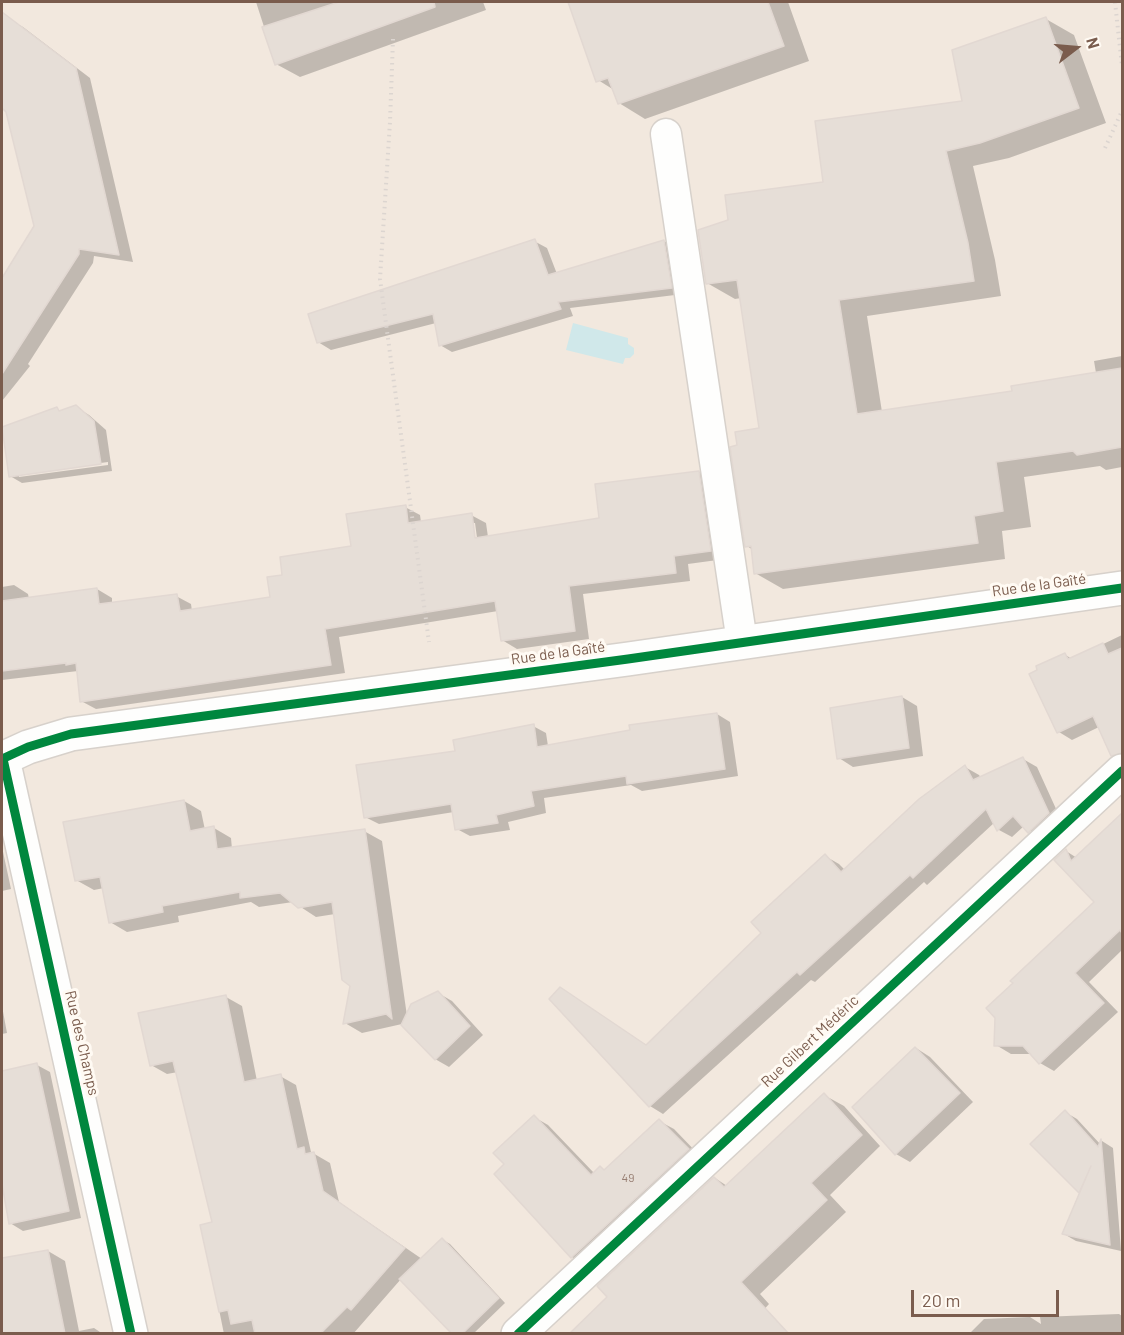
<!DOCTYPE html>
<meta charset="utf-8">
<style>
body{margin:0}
#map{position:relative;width:1124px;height:1335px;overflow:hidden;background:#f9f5f0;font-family:Barlow,sans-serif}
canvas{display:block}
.frame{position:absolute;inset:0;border:3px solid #7a5c4d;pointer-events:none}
.north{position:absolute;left:1046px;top:18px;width:60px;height:60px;-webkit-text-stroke:4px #fffaf3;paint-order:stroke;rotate:74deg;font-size:16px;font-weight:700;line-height:24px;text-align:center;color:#7a5c4d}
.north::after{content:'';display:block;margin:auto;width:21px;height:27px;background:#7a5c4d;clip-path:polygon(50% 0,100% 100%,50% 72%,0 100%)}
.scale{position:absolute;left:911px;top:1290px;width:148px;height:27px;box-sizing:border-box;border:3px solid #7a5c4d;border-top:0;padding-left:8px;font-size:18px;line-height:21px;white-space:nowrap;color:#7a5c4d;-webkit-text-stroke:4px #fffaf3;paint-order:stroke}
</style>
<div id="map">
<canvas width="1124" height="1335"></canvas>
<div class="frame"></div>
<div class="north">N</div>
<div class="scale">20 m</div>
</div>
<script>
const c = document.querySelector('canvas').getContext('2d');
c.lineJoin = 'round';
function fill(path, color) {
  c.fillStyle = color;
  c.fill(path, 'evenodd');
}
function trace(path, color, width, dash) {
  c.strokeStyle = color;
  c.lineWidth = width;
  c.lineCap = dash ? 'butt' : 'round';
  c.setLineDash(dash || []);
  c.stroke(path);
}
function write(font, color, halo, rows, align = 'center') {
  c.font = font + ' Barlow,sans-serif';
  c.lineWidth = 6;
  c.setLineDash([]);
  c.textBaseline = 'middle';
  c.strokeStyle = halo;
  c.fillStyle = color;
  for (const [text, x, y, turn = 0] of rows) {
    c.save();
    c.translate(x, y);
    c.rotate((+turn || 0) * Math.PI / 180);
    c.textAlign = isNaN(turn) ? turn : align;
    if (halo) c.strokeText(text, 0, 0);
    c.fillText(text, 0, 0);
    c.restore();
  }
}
fill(new Path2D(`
 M2 2H1122V1333H2Z`), '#f2e8de');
fill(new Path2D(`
 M573 323 628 338V344L634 348V354L630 358H625L623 364 566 350Z`), '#d0e8ea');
fill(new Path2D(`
 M256 2H483L486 10 300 77 276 64Z
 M570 2H788L809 61 645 119 619 103 614 90 598 80Z
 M8 19 23 27 90 78 133 262 94 256 93 263 28 364 30 366 2 401V281L36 226 8 111 2 106V28Z
 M1046 19 1074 35 1106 123 1009 158 973 166 995 260 1001 296 867 316 882 412 1014 392 1096 373 1094 361 1122 356V467L1106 470 1100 466 1024 477 1031 527 1002 531 1005 559 783 589 755 573 753 550 747 546 761 429 741 298 735 299 707 283 730 221 825 183 964 103Z
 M534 241 547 248 557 274 664 241 677 249 683 294 570 308 573 316 452 352 440 345 436 323 331 350 318 342Z
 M76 407 89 415 106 430 112 471 22 483 10 476 2 428 56 409 62 412ZM108 462V465L19 477V474Z
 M699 472 713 481 725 559 688 564 690 581 583 594 589 639 517 649 502 640 498 611 339 637 345 673 96 709 81 701 78 671 2 680V587L14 585 28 594 29 599 97 589 112 598V604L176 596 191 604 192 611 272 599 283 577 353 548 405 507 420 515 421 522 471 515 486 523 488 537 601 520ZM472 523H475L478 545H475Z
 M1122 635V732L1115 739 1099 727 1072 740 1059 732 1064 654 1072 659Z
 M902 697 917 706 923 756 853 767 839 758Z
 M717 714 730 722 738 776 642 791 631 785 544 798 546 813 508 822 510 830 470 836 457 829 454 812 379 824 365 817 457 752 533 726 546 733 548 746Z
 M1023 759 1037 767 1062 822 1043 839 1024 826 1012 837 999 830 995 822 927 885 924 882 815 982 811 980 663 1114 650 1106 647 1046 763 933 825 856 839 864 845 870 965 767 979 775 981 778Z
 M184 801 201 811 205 830 214 828 231 838 232 849 364 831 382 841 407 1016 438 993 452 1001 483 1035 449 1067 435 1059 402 1024 362 1033 345 1023 352 985 335 914 316 917 293 902 259 907 251 902 178 916 179 922 127 932 110 922 104 888 94 890 76 880Z
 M1112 825 1122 831V950L1089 982 1118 1012 1054 1071 1040 1063 1032 1054H1011L996 1045 1096 902 1056 860 1066 851 1077 858Z
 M2 847 11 889 2 891Z
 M226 997 242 1006 257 1081 280 1076 296 1085 311 1152 330 1163 339 1202 422 1259 443 1240 450 1244 505 1303 473 1334H454L401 1279 353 1334H224L202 1226 214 1224 178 1072 167 1074 151 1065Z
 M2 1006 7 1033 2 1034Z
 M916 1048 930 1057 973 1102 910 1162 896 1154Z
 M37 1065 50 1072 81 1218 23 1231 10 1223 2 1176V1158L15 1155 2 1090V1073Z
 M824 1095 844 1106 880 1146 830 1195 846 1212 760 1294 769 1304 742 1334 609 1298 715 1178 727 1186Z
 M1065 1112 1077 1119 1101 1145 1102 1141 1113 1148 1121 1251 1076 1241 1064 1234 1081 1192 1032 1144Z
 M534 1117 548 1125 594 1173 600 1168 605 1171 659 1121 674 1129 702 1158 587 1266 572 1257 496 1174 506 1164Z
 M48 1251 65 1261 79 1331 94 1328 103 1334H2V1260Z
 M1119 1314 1122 1316V1334H969L984 1319 1030 1317 1041 1324 1040 1317Z`), '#0003');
const building = new Path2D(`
 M339 2H434L435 7 275 65 262 27Z
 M568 2H768L784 46 618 104 608 78 596 82Z
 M2 12 76 68 119 255 79 249V254L2 374V278L34 226 6 112 2 108Z
 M1046 17 1079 108 980 143 946 151 968 243 974 281 839 300 857 414 1012 391 1011 386 1122 368V447L1077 455 1073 451 996 462 1003 511 974 516 978 543 754 574 751 546 745 547 730 447 737 445 735 432 759 428 737 280 706 284 698 230 728 220 725 195 823 182 815 121 962 101 952 50Z
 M535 239 548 275 664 240 672 288 558 302 561 309 439 346 433 314 317 343 308 314Z
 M76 405 94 421 101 464 9 477 2 427 57 407 59 411Z
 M699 471 711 551 674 556 676 573 569 586 575 631 501 641 495 601 325 629 331 665 80 702 76 663 66 665V663L2 671V601L97 588 99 604 177 594 180 611 270 597 267 577 282 575 280 557 351 546 346 514 406 505 408 523 472 513 475 538 599 518 595 484Z
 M1103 643 1108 654 1122 648V753L1111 756 1093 716 1057 733 1029 674 1037 670 1036 666 1065 653 1068 659Z
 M902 696 909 748 837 759 830 708Z
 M717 713 725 769 627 784 626 776 531 791 534 806 496 815 498 823 455 830 451 804 364 818 356 765 455 751 453 740 534 724 537 747 630 730 629 725Z
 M1023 757 1049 813 1028 833 1013 816 997 831 986 809 913 878 910 875 800 975 797 972 649 1107 549 999 560 987 646 1045 761 933 751 922 825 854 841 872 919 799 965 765 973 780Z
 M184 800 190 831 214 826 217 849 365 829 392 1019 386 1014 343 1024 350 986 342 980 332 902 298 908 280 893 240 898V892L162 906 163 912 109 923 100 877 75 881 63 822Z
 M1122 813V933L1120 930 1075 973 1104 1003 1039 1064 1023 1046H994L995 1018 986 1008 1013 983 1010 981 1094 902 1054 860 1066 849 1071 861Z
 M438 991 470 1026 435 1060 401 1025 411 1004Z
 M226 995 244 1082 281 1074 297 1149 304 1147 305 1154 314 1152 323 1191 405 1248 351 1310 347 1307 320 1334H255L252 1320 231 1324 228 1310 219 1312 200 1225 212 1222 173 1061 150 1066 138 1013Z
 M915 1047 960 1093 895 1155 852 1107Z
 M37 1063 69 1211 9 1224 2 1184V1071Z
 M824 1093 862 1135 811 1183 827 1200 741 1282 789 1334H569L607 1297 597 1286 714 1177 724 1187Z
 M1065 1110 1098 1147 1101 1139 1110 1245 1062 1234 1091 1166 1079 1193 1030 1144Z
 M534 1115 591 1175 600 1166 604 1170 659 1119 689 1149 571 1258 494 1174 504 1164 493 1153Z
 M442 1238 499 1298 462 1334H452L399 1279Z
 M48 1250 65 1334H2V1258Z`);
fill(building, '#e6ded7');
trace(building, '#e2d8d2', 1.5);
const service = new Path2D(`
 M666 134 742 642`);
const minor = new Path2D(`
 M2 759 28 747 71 734 628 659 1122 588
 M3 759 131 1334
 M518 1334 1122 771`);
trace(service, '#d7d1cb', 33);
trace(minor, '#d7d1cb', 36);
trace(new Path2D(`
 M1115 2 1122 66
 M393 39 390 122 380 279 429 642
 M1105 148 1122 111`), '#dcd5d0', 4, [1.5, 4.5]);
trace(service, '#fefefd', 30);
trace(minor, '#fefefd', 33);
trace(new Path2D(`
 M2 759 28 747 71 734 628 659 1122 588
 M3 759 131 1334
 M518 1334 1122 771`), '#00873e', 9);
write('12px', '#977e72', null, [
 ["49",628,1178]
]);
write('15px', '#7a5c4d', '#fffaf3', [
 ["Rue de la Gaîté",1039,585,-8],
 ["Rue de la Gaîté",558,653,-8],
 ["Rue Gilbert Médéric",810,1041,-43],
 ["Rue des Champs",82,1043,77]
]);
</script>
